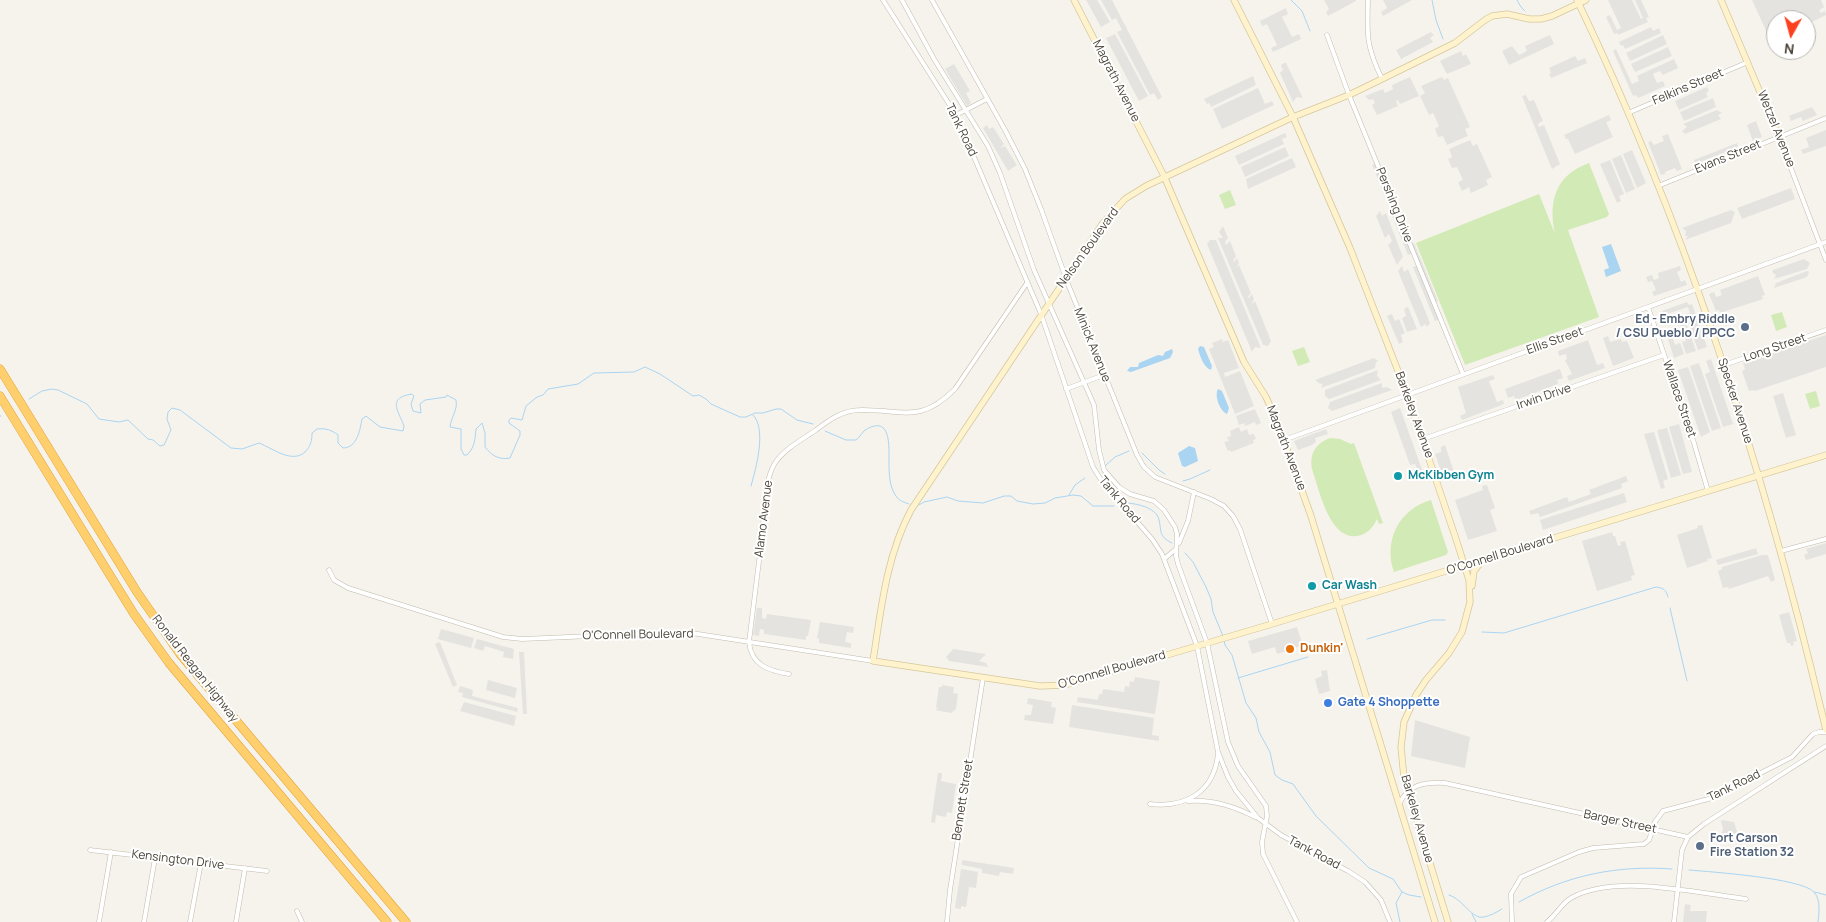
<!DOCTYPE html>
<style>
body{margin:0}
#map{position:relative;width:1826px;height:922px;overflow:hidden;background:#f6f3ec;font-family:Manrope,sans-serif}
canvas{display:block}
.north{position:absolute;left:1766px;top:10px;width:50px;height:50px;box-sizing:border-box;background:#fff;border:1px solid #b7b4b0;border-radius:50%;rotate:187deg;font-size:14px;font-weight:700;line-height:20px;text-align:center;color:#4b4439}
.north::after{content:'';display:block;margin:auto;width:18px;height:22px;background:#fc3f1d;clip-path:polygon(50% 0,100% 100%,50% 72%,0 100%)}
</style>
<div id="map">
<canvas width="1826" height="922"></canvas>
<div class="north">N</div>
</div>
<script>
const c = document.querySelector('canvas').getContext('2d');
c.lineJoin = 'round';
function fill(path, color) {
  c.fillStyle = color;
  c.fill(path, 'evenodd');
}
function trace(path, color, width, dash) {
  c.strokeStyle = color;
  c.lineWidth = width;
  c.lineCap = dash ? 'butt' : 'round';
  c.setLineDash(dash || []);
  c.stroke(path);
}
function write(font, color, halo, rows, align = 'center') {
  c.font = font + ' Manrope,sans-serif';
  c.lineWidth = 4;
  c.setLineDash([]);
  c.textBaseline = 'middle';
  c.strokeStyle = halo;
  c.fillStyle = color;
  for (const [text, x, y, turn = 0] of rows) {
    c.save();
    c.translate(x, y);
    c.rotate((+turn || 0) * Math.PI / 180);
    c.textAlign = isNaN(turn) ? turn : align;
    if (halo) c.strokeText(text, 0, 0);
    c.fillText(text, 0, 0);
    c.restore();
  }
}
fill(new Path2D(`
 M1589 163 1609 214 1607 217 1568 230 1599 317 1465 365 1416 243 1539 194 1555 234C1548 202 1555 175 1589 163Z
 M1230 190 1236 205 1225 209 1219 195Z
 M1782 312 1787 327 1776 331 1771 315Z
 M1304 347 1310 362 1298 366 1292 351Z
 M1816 391 1820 406 1810 409 1805 394Z
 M1330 438 1340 439 1351 444 1354 443 1383 523 1379 524 1377 519C1373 528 1366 535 1357 536 1329 540 1319 489 1312 469 1309 454 1316 443 1330 438Z
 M1431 500 1448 552 1446 555 1394 572C1383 541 1399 509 1431 500Z`), '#d2eab5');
fill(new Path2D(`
 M1086 0H1097L1110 22 1101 27Z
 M1101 0H1112L1162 97 1158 100 1154 93 1150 95 1117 32 1122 30 1116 18 1112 20Z
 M1324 0H1356V1L1328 16 1326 12 1329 9Z
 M1383 0H1412L1383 16 1381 12 1387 8Z
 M1608 0H1632L1641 19 1643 18 1635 0H1641L1649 17 1646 18 1648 22 1618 35 1617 33 1614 34 1606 17 1610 15 1617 30 1621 28Z
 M1752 0H1821L1824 7 1819 10 1821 13 1825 11 1826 15 1806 25V20H1776V38L1773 39 1772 36 1769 37Z
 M1286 8 1288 14 1282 17 1292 37 1299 34 1301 39 1273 52 1271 48 1277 45 1267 24 1262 26 1260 21Z
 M1651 27 1653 31 1659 28 1661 33 1625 49 1623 45 1621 46 1619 42Z
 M1431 32 1434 35 1430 38 1433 42 1401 59 1396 50Z
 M1115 34 1148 96 1139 101 1106 38Z
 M1550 35 1554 44 1509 65 1502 51 1512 46 1519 55 1527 51 1525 46Z
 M1663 35 1667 44 1630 61 1626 53Z
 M1668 47 1672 56 1635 72 1631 64Z
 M1616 49 1632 84 1639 81 1637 76 1674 59 1678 68 1663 75 1660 71 1653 74 1657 83 1663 81 1665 86 1638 98 1636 95 1633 96 1613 51Z
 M1461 51 1463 56 1466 54 1471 64 1447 74 1440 61Z
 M1575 56 1578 61 1585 58 1587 63 1551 78 1549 74 1551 73 1549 68Z
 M1284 63H1286L1302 96V98L1297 97 1293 102 1280 73 1283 70 1281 65Z
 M954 64 970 91 966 93 971 103 967 106 945 69Z
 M1253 76 1256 85 1211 107 1209 103 1207 104 1204 99Z
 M1410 77 1419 96 1400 104 1398 100 1396 101 1398 106 1377 115 1372 105 1375 103 1373 99 1369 100 1365 96 1383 89 1385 93 1393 89 1392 85Z
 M1442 77 1444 80 1448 78 1470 127 1465 129 1468 136 1447 145 1443 136 1438 137 1435 129 1439 126 1433 113 1429 115 1420 96 1425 93 1421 86Z
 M1707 87 1709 91 1706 93 1708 97 1679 110 1675 101Z
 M1258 88 1265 104 1272 101 1274 105 1222 129 1213 109Z
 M1526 95 1529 101 1534 100 1543 121 1538 124 1539 127 1544 125 1560 164 1552 169 1522 96Z
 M1713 98 1716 107 1684 121 1680 112Z
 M1812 107 1817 115 1803 121 1801 117 1791 121 1789 116Z
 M1717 110 1722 113 1718 115 1721 119 1685 134 1682 131 1687 127 1683 124Z
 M1609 115 1611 120 1606 122 1613 137 1575 154 1568 139H1566L1564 135Z
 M1756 121 1762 137 1753 141 1747 125Z
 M987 125 989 129 993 127 1004 144 1000 148 1005 146 1017 165 1008 171 983 128Z
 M1826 130V146L1803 154 1801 150 1809 147 1806 138Z
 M1285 133 1287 137 1282 139 1284 144 1239 165 1235 156Z
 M1668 134 1682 169 1677 171 1675 168 1665 172V174L1661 175 1648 142 1651 141 1654 145 1664 141 1662 136Z
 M1470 140 1473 146 1477 144 1492 177 1486 180 1488 185 1471 193 1469 187 1462 191 1458 182 1463 180 1457 167 1452 168 1448 159 1452 157 1449 149Z
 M1737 143 1738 147 1695 164 1694 160Z
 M1285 147 1289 156 1245 177 1241 167Z
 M1632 150 1646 183 1637 188 1623 154Z
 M1621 155 1635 189 1626 193 1612 159Z
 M1292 158 1296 167 1248 189 1246 179Z
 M1610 160 1624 194 1619 196 1621 201 1617 203 1600 164Z
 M1377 163 1379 168 1383 166 1398 202 1393 203 1390 197 1386 199 1372 165Z
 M1791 188 1795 199 1742 219 1737 208Z
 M1400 207 1407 224 1404 225 1412 244 1414 243 1438 301 1434 303 1440 319 1435 321 1413 267 1418 265 1413 253 1408 255 1390 211Z
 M1731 210 1735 212 1731 223 1685 240 1688 236H1685L1686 231 1682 228Z
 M1380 211 1382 216 1386 213 1403 257 1397 265 1388 245 1392 241 1389 234 1385 238 1376 216Z
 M1223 226 1228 238 1225 242 1226 245 1230 241 1236 256 1233 261 1234 262 1237 258 1239 263 1236 268 1239 265 1251 293 1248 297 1249 298 1252 294 1254 299 1251 305 1255 301 1271 341 1268 346 1263 345 1218 238H1223L1219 232Z
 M1210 240H1216L1261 348 1255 347 1252 352 1207 244Z
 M1804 259 1810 263 1807 269 1774 279 1776 275 1772 272 1773 270Z
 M1402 266 1404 272 1408 269 1430 323 1427 327 1425 324 1421 327 1398 271Z
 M1680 266 1681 270 1677 272 1681 282 1685 280 1687 285 1654 296 1652 292 1656 290 1652 281 1648 282 1646 277 1652 275 1654 280 1659 278 1658 273Z
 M1807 271 1809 272 1807 277 1774 288 1776 283Z
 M1758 276 1765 295 1762 296 1763 299 1720 313 1719 310 1716 311 1709 294 1714 292 1716 297 1722 295 1720 290Z
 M1687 302 1689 305 1692 304 1707 347 1698 350 1685 314 1690 313 1688 307 1664 315 1662 311Z
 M1408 307 1417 329 1407 332 1402 318 1406 316 1404 309Z
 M1392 314 1395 321 1399 319 1405 333 1401 335 1403 342 1399 344 1387 316Z
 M1683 315 1696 351 1686 354 1682 342 1686 341 1678 317Z
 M1678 332 1680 337 1673 339 1675 345 1680 343 1684 354 1674 358 1668 339 1670 338 1669 335Z
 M1826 335V367L1755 391 1754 390 1749 391 1742 371 1745 369 1743 363Z
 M1608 336 1610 342 1621 339 1622 342 1627 341 1634 358 1613 366 1603 338Z
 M1222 339 1223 342 1228 340 1239 368 1224 373 1225 377 1240 371 1254 406 1235 414 1209 349 1214 347 1212 343Z
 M1588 340 1597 365 1603 363 1605 368 1569 381 1567 376 1572 374 1565 360 1567 359 1566 354 1559 356 1558 351Z
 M1374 358 1378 361 1376 362 1375 368 1321 388 1323 383 1320 384 1315 380Z
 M1711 359 1733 424 1723 427 1705 374 1710 372 1706 361Z
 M1699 363 1721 428 1712 431 1690 366Z
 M1688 367 1710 432 1701 437 1678 370Z
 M1560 369 1563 378 1557 380 1558 384 1516 400 1514 396 1508 398 1505 389Z
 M1378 370 1377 376 1381 380 1329 399 1325 396V390Z
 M1493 375 1495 379 1489 381 1497 402 1503 400 1504 404 1462 420 1460 416 1466 413 1458 387Z
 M1382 383V388L1387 387 1392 390 1332 411 1328 408 1330 402Z
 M1783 393 1796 435 1786 438 1773 396Z
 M1400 408 1425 478 1420 479 1415 464 1410 465 1391 412Z
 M1255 409 1261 423 1256 425 1255 422 1245 426 1244 423 1239 425 1236 416Z
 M1679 424 1692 472 1683 474 1669 427Z
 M1239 427 1241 432 1247 429 1249 435 1254 434 1256 439 1253 440 1254 443 1231 452 1230 450 1228 451 1224 442 1229 441 1227 437 1231 436 1230 431Z
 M1667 428 1681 475 1671 478 1657 430Z
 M1326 429 1328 434 1315 438 1316 442 1312 445 1298 450 1294 441Z
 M1654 432 1668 479 1663 481 1665 488 1661 489 1644 434Z
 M1445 445 1456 478 1450 480 1448 475 1443 477 1435 454 1441 452V447Z
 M1626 476 1628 481 1621 484 1622 488 1540 517 1538 513 1531 515 1529 511 1567 497 1569 502 1591 494 1589 490Z
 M1487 485 1495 508 1490 510 1497 531 1468 540 1455 500 1483 490 1482 486Z
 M1624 493 1627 502 1543 530 1540 520Z
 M1702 525 1712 558 1707 559 1708 561 1687 568 1677 535 1698 528 1697 526Z
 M1612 532 1613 536H1615L1618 546 1621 545 1620 542 1625 541 1635 575 1631 576 1632 580 1597 591 1582 541Z
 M1826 543V554L1806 560 1804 555 1808 553 1806 549Z
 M1756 548 1758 554 1718 565 1716 560Z
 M1762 555H1768L1775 580 1771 582 1768 576 1729 589 1728 587 1723 588 1718 571 1722 569V567Z
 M757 608H762V618L766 619 767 614 811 620 808 636H806V640L764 634V630L760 629 759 636 753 635Z
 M1789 612 1797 641 1793 642 1794 645 1791 646 1790 643H1787L1779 615Z
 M820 622 854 627 853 633 847 632 845 642 851 643V648L819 643V639L817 638Z
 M1297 627 1303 646 1294 648 1293 645 1285 648 1286 651 1277 654 1275 647 1252 654 1248 641Z
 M441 629 474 638 471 648 438 639Z
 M477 639 514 649 513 659 503 657 504 652 485 646 483 651 474 648Z
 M440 642 457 685 453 687 435 644Z
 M953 649 986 654 979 661 986 663 988 667 949 661 946 657Z
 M519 652H524L527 714H523Z
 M1327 670 1330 691 1319 694 1315 679 1322 676 1321 671Z
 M1135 677 1160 681 1155 714 1077 702 1078 697 1098 700 1099 694H1102L1103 689 1124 692 1125 686 1129 687 1130 681 1134 682Z
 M488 680 517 688 515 698 486 690Z
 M942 685 954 687 953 693 958 694 956 709 951 713 935 710 938 708 936 707 939 687H942Z
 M460 686 473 690 472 696 518 708 517 712 462 697 463 693 458 692Z
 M1028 698 1052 702 1051 707 1056 708 1053 724 1024 720 1025 715H1031L1033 705 1027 704Z
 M464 702 516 716 514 726 460 711Z
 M1072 705 1154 718 1152 735 1159 736V741L1069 727Z
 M1415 720 1470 737 1465 768 1411 756Z
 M938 773H942L941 781 956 784 952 813 947 812 946 817 936 815 935 823 931 822Z
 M1721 820 1734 822 1737 832 1734 836 1721 834 1723 830Z
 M962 860 1014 868 1013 874 1000 872 999 876 982 873V869L962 865Z
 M961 869 978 872 976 888 969 887 966 907 961 906V909L955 908Z
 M1685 904 1691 905 1690 911H1707L1706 922H1683Z`), '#e5e3e0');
fill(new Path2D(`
 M1611 244 1621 271 1606 277 1604 270 1609 268 1602 247Z
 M1200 346 1204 347 1212 366 1211 370C1204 368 1200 356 1198 349Z
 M1172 349 1173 352 1170 358 1131 372 1127 371 1130 367H1138L1139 363 1158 355 1163 356 1165 352Z
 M1218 389 1222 391 1229 408 1227 414C1220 411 1214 396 1218 389Z
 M1189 446 1195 448 1198 461 1185 467 1182 466 1178 453Z`), '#a9d4f2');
trace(new Path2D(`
 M1291 0 1302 11 1310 31
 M1432 0 1436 20 1443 39
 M1517 0 1521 7 1525 11
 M29 399 42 391 52 389 58 390 87 404 99 419 119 422 128 420 148 439 153 440 160 446 164 445 171 430 167 419 168 412 172 408 180 410 231 448 242 449 259 443C272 448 292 464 305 452 311 446 312 440 312 433L317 429C325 428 332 430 338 435V443L343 448C357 448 360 430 362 419L366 416 380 427 403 431 404 426C398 410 387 398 412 394L414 396 411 404 413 411 421 413 420 404 425 400 446 397 447 395 456 400C458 410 451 417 450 427L461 429V449L464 455H467C475 447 475 439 476 429L482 423 485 433V447C492 456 499 460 510 458L520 435V431L509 423V420L511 418 522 420 526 406 537 397 543 395 548 389 578 384 594 373 634 372 645 367 660 374 693 396 699 395 706 399 711 404 740 417H746L755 413H763L776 409H781L797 420 813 424
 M0 416H1
 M825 431 846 440H856C859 438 861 434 864 431 869 427 880 422 885 430 894 445 883 478 896 496 899 501 904 502 909 504
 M1142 453 1159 470 1165 474
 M1105 466 1115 457 1129 451
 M1183 481 1190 479 1210 470
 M751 486C756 468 767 429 753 415
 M1069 495 1075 485 1085 478
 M1128 503C1138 504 1157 508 1159 520 1162 532 1158 536 1172 543
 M919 505 924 502 947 497 958 501 983 503 1004 496H1011L1017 501 1033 504 1045 503 1055 498 1073 495 1081 496 1093 506H1114
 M1185 553 1193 562 1206 587 1211 599 1213 612 1223 636
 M1670 608 1687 681
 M1482 632 1504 633 1656 587C1664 588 1666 590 1668 597
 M1367 639 1432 620H1445
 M1224 640 1225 645 1232 655 1246 703 1256 718 1259 732 1270 752 1275 775 1282 780 1293 784 1316 816 1369 868 1393 879 1402 892 1409 895 1421 897
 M1238 678 1308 657
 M1689 870C1712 872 1801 878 1814 892 1821 900 1819 913 1818 922
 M1815 892 1826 895
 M1449 895C1463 899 1472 920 1484 917 1490 916 1497 912 1502 909
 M1519 902C1567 875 1618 865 1672 869
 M1472 914 1476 922
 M1400 922 1396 903 1402 892`), '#a9d4f2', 1);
const street = new Path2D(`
 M883 0 956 115 965 136 1041 314 1093 467 1101 480 1152 539 1162 554 1197 646 1218 752 1228 777 1236 791 1258 818 1281 835 1348 871 1365 882 1381 900 1390 922
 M902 0 934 59 988 146 1000 173 1034 270 1094 405 1099 450 1104 470 1119 487 1130 494 1154 501 1164 510 1175 527 1177 534 1176 556 1178 564 1207 643 1228 742 1238 766 1266 806 1267 816 1262 842 1263 854 1297 922
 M932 0 1005 130 1025 169 1041 209 1068 284 1137 455 1144 467 1155 477 1211 499 1224 506 1233 516 1240 529 1272 624
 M1368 0C1367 36 1366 46 1382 79
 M1327 35 1349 95 1463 374
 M1628 113 1748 62
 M956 115 987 99
 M1779 137 1826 260
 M1658 186 1826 118
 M1648 307 1694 443 1708 491
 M1724 365 1826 330
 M1066 389 1104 375
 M1423 439 1664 355
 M1284 440 1826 242
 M1179 543 1188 521 1194 492
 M1781 551 1826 539
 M1164 559 1176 549
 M329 570 334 580 348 588 503 637 522 639 685 632 873 661
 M789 674C769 671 751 665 749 642 753 607 758 572 762 537 764 516 764 480 775 463 784 449 803 439 816 430 829 420 843 410 860 410 902 409 919 425 955 389L1027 283
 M1188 801C1212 799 1234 806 1255 817
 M1150 804C1186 808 1214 792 1218 754
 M1399 804C1409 784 1424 782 1445 783L1688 837 1704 824 1826 746
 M90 850 267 871
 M297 911 302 922
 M99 922 111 852
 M144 922 155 858
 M190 922 201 863
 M236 922 245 868
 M947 922 950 890 983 678
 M1512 922 1511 894 1521 877 1579 852 1593 848 1644 844 1649 840 1655 822 1663 811 1712 798 1792 757 1813 734 1819 732H1826
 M1547 922C1556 915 1562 903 1571 898 1614 873 1698 893 1746 899
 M1674 922 1682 850 1688 837`);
const secondary = new Path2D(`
 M1074 0 1164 176 1244 362 1266 397 1278 424 1311 516 1435 922
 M1234 0 1293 117 1350 248 1407 394 1456 539 1469 580 1470 602 1462 632 1449 653 1426 680 1416 695 1404 722 1401 747 1404 778 1448 922
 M1577 0C1689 232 1767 479 1826 730
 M1586 0 1552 16 1541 19H1529L1507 14 1492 16 1485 20 1455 43 1382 79 1349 95 1293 117 1146 186 1125 199 1103 223 911 510C886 557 881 610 873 661L1040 686 1065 685 1272 624 1826 455
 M1721 0 1779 137
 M1472 586 1474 571 1482 561`);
const highway = new Path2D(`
 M0 369 137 592 180 654 406 922
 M0 396 108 572 134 614 169 663 387 922`);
trace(street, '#c2bbae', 5);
trace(secondary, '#d6c79b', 7);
trace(highway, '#e0a43c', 9);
trace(street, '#fff', 4);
trace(secondary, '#fff3cd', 5.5);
trace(highway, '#ffcf6e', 8);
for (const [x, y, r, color] of [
 [1745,327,5,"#5c6f8a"],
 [1398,476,5,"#0f9aa8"],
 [1312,586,5,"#0f9aa8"],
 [1290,649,5,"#e8710a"],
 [1328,703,5,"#3f7fe0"],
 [1700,846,5,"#5c6f8a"]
]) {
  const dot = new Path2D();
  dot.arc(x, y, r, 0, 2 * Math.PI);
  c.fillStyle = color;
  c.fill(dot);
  trace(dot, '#fff', 2);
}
write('12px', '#4b4439', '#fff', [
 ["Magrath Avenue",1116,81,63],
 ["Felkins Street",1688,87,-23],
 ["Wetzel Avenue",1776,129,68],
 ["Tank Road",961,130,64],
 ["Evans Street",1728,157,-22],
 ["Pershing Drive",1394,205,68],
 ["Nelson Boulevard",1088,248,-54],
 ["Ellis Street",1555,341,-20],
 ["Minick Avenue",1092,345,68],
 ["Long Street",1775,348,-19],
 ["Irwin Drive",1544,397,-19],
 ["Wallace Street",1679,399,71],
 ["Specker Avenue",1735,401,72],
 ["Barkeley Avenue",1414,415,70],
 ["Magrath Avenue",1286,448,69],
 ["Tank Road",1119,500,50],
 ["Alamo Avenue",764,519,-83],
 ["O'Connell Boulevard",1500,555,-17],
 ["O'Connell Boulevard",638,635,-1],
 ["Ronald Reagan Highway",195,669,52],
 ["O'Connell Boulevard",1112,670,-16],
 ["Tank Road",1734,786,-26],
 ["Bennett Street",963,800,-81],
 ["Barkeley Avenue",1417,819,74],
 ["Barger Street",1620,822,12],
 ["Tank Road",1314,853,28],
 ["Kensington Drive",178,860,7]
]);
write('bold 12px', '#4e5e75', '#fff', [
 ["Ed - Embry Riddle",1735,320],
 ["/ CSU Pueblo / PPCC",1735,334],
 ["Fort Carson",1710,839,"left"],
 ["Fire Station 32",1710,853,"left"]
], 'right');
write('bold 12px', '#0d838f', '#fff', [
 ["McKibben Gym",1408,476],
 ["Car Wash",1322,586]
], 'left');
write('bold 12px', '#c56008', '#fff', [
 ["Dunkin'",1300,649]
], 'left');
write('bold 12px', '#366cbe', '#fff', [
 ["Gate 4 Shoppette",1338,703]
], 'left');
</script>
